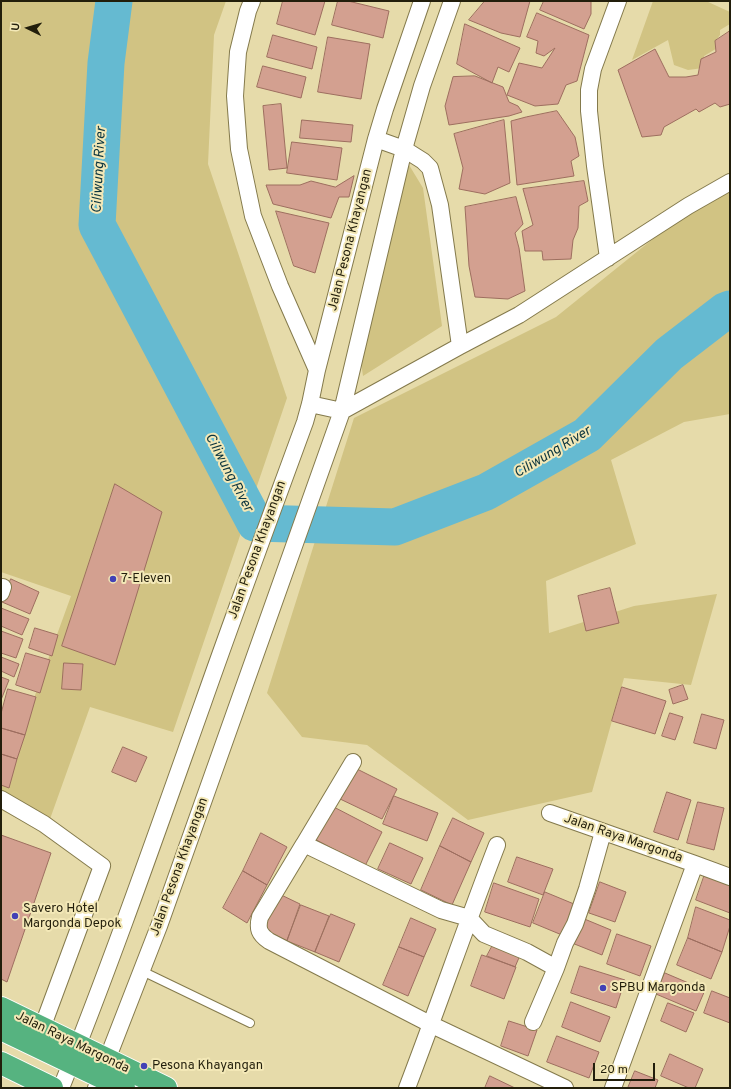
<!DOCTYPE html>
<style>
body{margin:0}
#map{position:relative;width:731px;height:1089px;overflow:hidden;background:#e6dbaa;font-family:Overpass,sans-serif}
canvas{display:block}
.frame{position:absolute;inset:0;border:2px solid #221e0b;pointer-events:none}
.north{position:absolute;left:8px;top:8px;width:40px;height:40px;-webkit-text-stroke:3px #f3e8b7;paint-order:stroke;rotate:275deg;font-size:11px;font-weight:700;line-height:16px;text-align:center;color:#221e0b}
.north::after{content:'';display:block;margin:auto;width:14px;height:18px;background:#221e0b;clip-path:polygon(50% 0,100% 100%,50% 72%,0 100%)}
.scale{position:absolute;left:593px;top:1063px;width:62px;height:18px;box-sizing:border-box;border:2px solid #221e0b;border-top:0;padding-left:5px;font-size:12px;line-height:14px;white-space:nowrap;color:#221e0b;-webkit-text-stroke:3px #f3e8b7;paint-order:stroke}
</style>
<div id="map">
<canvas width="731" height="1089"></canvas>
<div class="frame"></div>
<div class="north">U</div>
<div class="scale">20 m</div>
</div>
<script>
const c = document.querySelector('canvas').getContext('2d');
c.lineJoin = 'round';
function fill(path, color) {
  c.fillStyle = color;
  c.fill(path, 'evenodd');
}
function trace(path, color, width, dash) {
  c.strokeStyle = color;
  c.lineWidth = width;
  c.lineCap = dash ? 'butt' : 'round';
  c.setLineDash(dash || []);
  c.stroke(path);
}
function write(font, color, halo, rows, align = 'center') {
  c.font = font + ' Overpass,sans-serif';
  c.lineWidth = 4;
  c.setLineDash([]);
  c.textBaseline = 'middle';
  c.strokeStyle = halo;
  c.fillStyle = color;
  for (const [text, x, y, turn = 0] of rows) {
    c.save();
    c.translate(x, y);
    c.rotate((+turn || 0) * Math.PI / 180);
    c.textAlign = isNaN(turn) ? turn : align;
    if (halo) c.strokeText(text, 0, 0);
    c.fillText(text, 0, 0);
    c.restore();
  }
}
fill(new Path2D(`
 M1 1H226L214 35 208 164 287 398 173 732 90 707 45 833 1 810V789L71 596 1 572Z
 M653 1H706L730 12V24L720 30V35L717 39 719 47 704 56 703 68 688 70 674 65 668 40 632 60Z
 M406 160 423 188 442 326 363 376 360 356Z
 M730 183V414L684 422 611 460 636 544 546 581 549 633 634 606 717 594 691 685 624 678 592 792 468 820 367 745 302 737 267 693 354 418 556 317 715 189Z`), '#d1c383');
trace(new Path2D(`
 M114 1 106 63 97 225 255 523 395 527 486 492 587 435 669 354 725 311 730 309`), '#65bad1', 37);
const building = new Path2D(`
 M283 1H325L315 35 277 24Z
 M338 1H348L389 11 383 38 332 25Z
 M485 1H530L520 37 501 33 469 20Z
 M544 1H591V14L584 29 540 10Z
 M537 13 589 35 577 81 566 85 558 104 535 106 507 95 519 63 542 68 555 48 544 56 536 53 538 41 527 37Z
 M465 24 520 48 509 72 498 67 492 83 457 64Z
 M730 31V104L720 107 715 103 699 112 696 109 664 127 661 135 642 137 618 70 655 49 669 77H686L698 75 701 59 716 52 715 41Z
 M273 35 317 47 312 69 267 57Z
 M328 37 370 44 361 99 318 92Z
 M263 66 306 77 301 98 257 87Z
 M475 76 503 87 509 102 518 106 522 112 509 116 449 125 445 106 453 77Z
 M281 104 287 168 269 170 263 106Z
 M557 111 575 137 579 156 571 161 574 176 517 185 511 121 526 117Z
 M302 120 353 125 351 142 300 138Z
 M504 120 510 183 485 194 459 189 463 168 454 134Z
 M292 142 342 148 337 180 287 173Z
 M354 176 349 197H339L331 218 273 204 266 185H300L311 181 335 187Z
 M584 181 588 201 579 206 578 228 573 240 571 259 543 260 542 251H525L522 231 533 225 523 189Z
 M516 197 523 224 515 233 519 248 525 291 508 299 475 297 469 266 465 207Z
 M276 211 329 223 315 273 294 266Z
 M115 484 162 512 115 665 62 646Z
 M11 579 39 592 30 614 2 602Z
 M610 588 619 623 586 631 578 596Z
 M1 608 29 619 22 635 1 626Z
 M35 628 58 635 52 656 29 648Z
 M1 631 23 639 16 658 1 653Z
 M26 653 50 660 40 693 16 685Z
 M1 657 19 664 14 677 1 671Z
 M64 663 83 664 81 690 62 689Z
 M1 677 9 680 1 700Z
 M683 685 688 699 673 704 669 690Z
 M622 687 666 701 655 734 612 721Z
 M8 689 36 697 25 735 1 728V714Z
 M670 713 683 717 675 740 662 736Z
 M702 714 724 720 716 749 694 743Z
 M1 728 25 735 17 759 1 754Z
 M123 747 147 757 136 782 112 772Z
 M1 754 17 759 9 788 1 785Z
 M353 767 397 789 382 819 338 798Z
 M667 792 691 800 678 840 654 832Z
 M394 796 438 813 427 841 383 824Z
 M698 802 724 808 714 850 687 843Z
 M328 804 382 832 365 866 311 837Z
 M453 818 484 833 471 862 440 846Z
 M261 833 287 847 267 885 243 871Z
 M1 835 51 853 7 982 1 979Z
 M390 843 423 858 411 884 378 869Z
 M440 846 471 862 452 905 421 890Z
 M517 857 553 869 543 895 508 882Z
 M243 871 267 885 247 923 223 908Z
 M706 871 730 881V913L696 900Z
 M600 882 626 892 615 922 589 913Z
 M494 883 539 899 530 927 485 912Z
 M275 892 300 904 287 941 260 927Z
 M545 892 574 904 562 935 533 923Z
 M301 905 329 916 315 952 287 941Z
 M696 907 730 920V926L722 952 688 938Z
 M331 914 355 924 339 962 315 952Z
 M411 918 436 929 424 957 399 947Z
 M582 918 611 930 602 955 572 943Z
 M617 934 651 946 640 976 607 964Z
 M688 938 722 952 711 979 677 965Z
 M494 943 521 953 515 967 487 956Z
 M399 947 424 957 408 996 383 985Z
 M482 955 516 967 504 999 471 986Z
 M580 966 625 980 616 1008 571 993Z
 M665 973 705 990 696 1011 656 994Z
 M712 991 730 998V1023L704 1013Z
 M571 1002 610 1017 600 1042 562 1027Z
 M668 1003 694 1013 686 1032 661 1021Z
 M509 1021 537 1030 528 1056 501 1046Z
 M557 1036 599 1052 589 1078 547 1062Z
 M670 1054 703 1069 695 1088H689L661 1076Z
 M635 1071 658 1080 655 1088H628Z
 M490 1076 515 1088H485Z`);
fill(building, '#d3a090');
trace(building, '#9d6e5f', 1);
const lane = new Path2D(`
 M142 971 250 1023`);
const street = new Path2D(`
 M252 1 248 11 238 52 235 96 239 149 253 216 280 286 317 370
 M376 139 404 149 423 161 430 168 440 205 460 346
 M608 258 595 166 589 111V90L593 69 618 1
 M310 404 342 411 460 346 519 315 688 206 730 182
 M1 593 3 587
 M353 762 304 844 441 910 469 918 484 934 527 952 556 968 565 943 575 924 587 889 603 832
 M1 799 44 824 102 866 42 1028
 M550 813 695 864 730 877
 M304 844 260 917C257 929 259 934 269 941L432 1025 565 1088
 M533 1022 556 968
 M61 1088C112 961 157 832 203 703 236 609 271 515 305 422L310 404 317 370 376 139 385 109 422 1
 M96 1088 159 926 342 411 404 149 422 86 452 1
 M407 1088C438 1007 466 925 497 845
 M613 1088 695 864`);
const highway = new Path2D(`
 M1 1008 166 1088
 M1 1029 124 1088
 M1 1063 52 1088`);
trace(lane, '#847a4c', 10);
trace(street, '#847a4c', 18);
trace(highway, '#fff', 24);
trace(lane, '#fff', 8);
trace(street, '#fff', 16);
trace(highway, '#56b380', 22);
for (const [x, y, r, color] of [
 [113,579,4,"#4341b6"],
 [15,916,4,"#4341b6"],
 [603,988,4,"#4341b6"],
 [144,1066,4,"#4341b6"]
]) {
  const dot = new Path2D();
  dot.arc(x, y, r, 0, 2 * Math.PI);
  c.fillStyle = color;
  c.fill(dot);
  trace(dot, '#f3e8b7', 1.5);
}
write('13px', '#221e0b', '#f3e8b7', [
 ["Jalan Pesona Khayangan",351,240,-76],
 ["Jalan Pesona Khayangan",258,550,-70],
 ["Jalan Raya Margonda",623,839,19],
 ["Jalan Pesona Khayangan",180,867,-70],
 ["Jalan Raya Margonda",72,1043,26]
]);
write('13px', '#221e0b', '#f3e8b7', [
 ["7-Eleven",121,579],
 ["Savero Hotel",23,909],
 ["Margonda Depok",23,924],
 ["SPBU Margonda",611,988],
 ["Pesona Khayangan",152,1066]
], 'left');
write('italic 14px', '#0b343e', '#f3e8b7', [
 ["Ciliwung River",100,170,-87],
 ["Ciliwung River",553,453,-31],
 ["Ciliwung River",228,473,62]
]);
</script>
